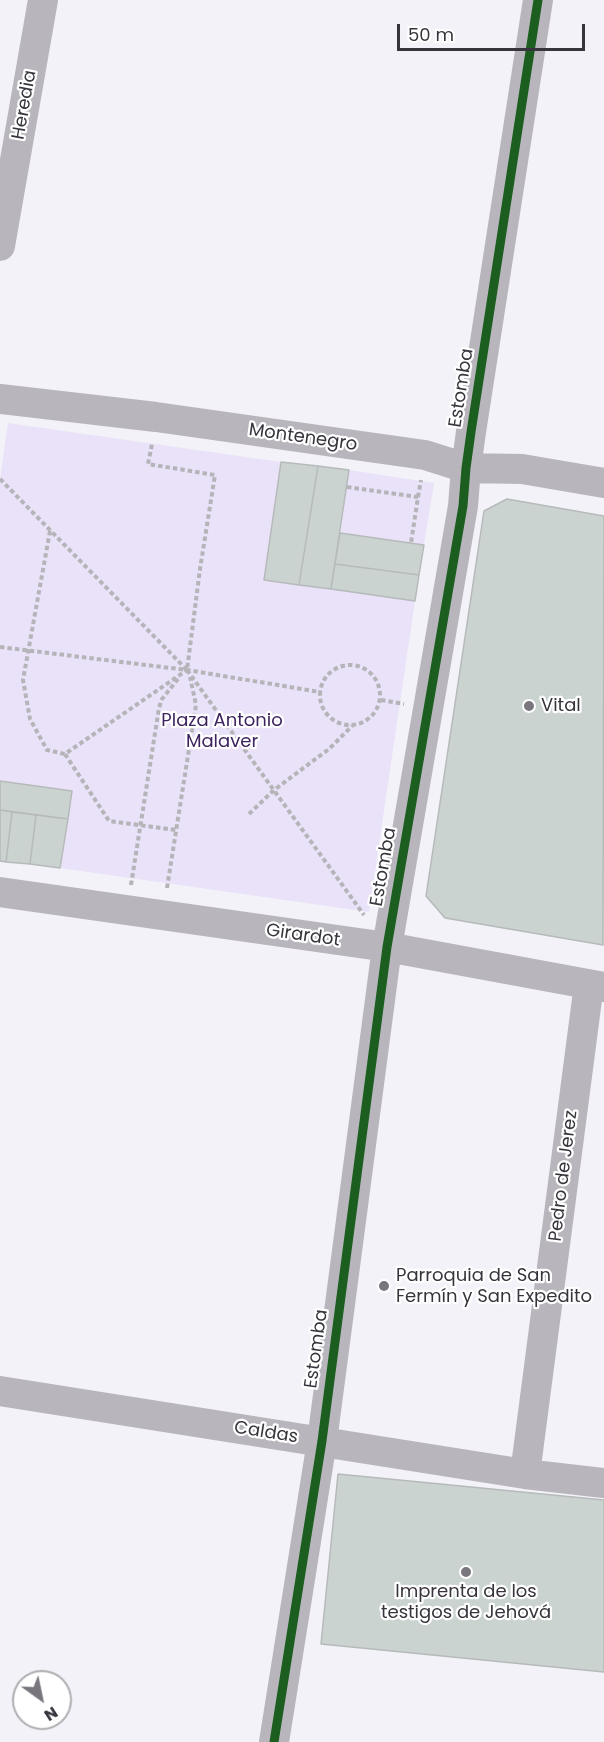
<!DOCTYPE html>
<meta charset="utf-8">
<style>
body{margin:0}
#map{position:relative;width:604px;height:1742px;overflow:hidden;background:#f3f2f8;font-family:Poppins,sans-serif}
canvas{display:block}
.north{position:absolute;left:12px;top:1670px;width:60px;height:60px;box-sizing:border-box;background:#fff;border:2px solid #afaeb1;border-radius:50%;rotate:147deg;font-size:16px;font-weight:700;line-height:24px;text-align:center;color:#37343d}
.north::after{content:'';display:block;margin:auto;width:21px;height:27px;background:#79767e;clip-path:polygon(50% 0,100% 100%,50% 72%,0 100%)}
.scale{position:absolute;left:397px;top:24px;width:188px;height:27px;box-sizing:border-box;border:3px solid #37343d;border-top:0;padding-left:8px;font-size:18px;line-height:21px;white-space:nowrap;color:#37343d;-webkit-text-stroke:4px #fff;paint-order:stroke}
</style>
<div id="map">
<canvas width="604" height="1742"></canvas>
<div class="north">N</div>
<div class="scale">50 m</div>
</div>
<script>
const c = document.querySelector('canvas').getContext('2d');
c.lineJoin = 'round';
function fill(path, color) {
  c.fillStyle = color;
  c.fill(path, 'evenodd');
}
function trace(path, color, width, dash) {
  c.strokeStyle = color;
  c.lineWidth = width;
  c.lineCap = dash ? 'butt' : 'round';
  c.setLineDash(dash || []);
  c.stroke(path);
}
function write(font, color, halo, rows, align = 'center') {
  c.font = font + ' Poppins,sans-serif';
  c.lineWidth = 4.5;
  c.setLineDash([]);
  c.textBaseline = 'middle';
  c.strokeStyle = halo;
  c.fillStyle = color;
  for (const [text, x, y, turn = 0] of rows) {
    c.save();
    c.translate(x, y);
    c.rotate((+turn || 0) * Math.PI / 180);
    c.textAlign = isNaN(turn) ? turn : align;
    if (halo) c.strokeText(text, 0, 0);
    c.fillText(text, 0, 0);
    c.restore();
  }
}
fill(new Path2D(`
 M8 423 281 462 265 580 415 601 369 912 60 868 72 791 0 781V479Z
 M349 470 434 483 424 545 340 533Z`), '#e9e2f9');
const building = new Path2D(`
 M281 462 318 466 299 585 264 580Z
 M318 466 349 470 331 589 299 585Z
 M507 499 604 516 603 945 445 918 426 896 484 511Z
 M340 533 424 545 419 575 335 564Z
 M335 564 419 575 415 601 331 589Z
 M0 781 72 791 68 819 0 810Z
 M0 810 12 812 6 862 0 861Z
 M12 812 36 815 30 864 6 862Z
 M36 815 68 819 60 868 30 864Z
 M338 1474 604 1500V1672L321 1644Z`);
fill(building, '#cad3cf');
trace(building, '#b6baba', 1.5);
trace(new Path2D(`
 M0 479 187 670 200 569 215 475 148 464 152 444
 M347 487 418 497 411 543
 M418 497 421 480
 M50 531 23 680 30 719 47 750 65 754 187 670
 M0 647 187 670 320 692
 M320 695a30 30 0 1 1 60 0a30 30 0 1 1-60 0Z
 M187 670 364 915
 M381 700 404 704
 M65 754 109 821 176 830
 M249 814 274 790 329 749 352 726
 M131 885 159 708 162 699 178 679
 M167 888 196 705 190 677`), '#b5b4b8', 4, [4.5, 3]);
trace(new Path2D(`
 M0 246 43 0
 M0 399 156 417 425 455 466 468 522 469 604 483
 M0 892 387 947 604 987
 M0 1391 525 1474 604 1483
 M525 1474 589 984
 M274 1742 322 1441 387 947 463 506 466 468 471 432 538 0`), '#b8b6bc', 30);
trace(new Path2D(`
 M274 1742 322 1441 387 947 463 506 466 468 471 432 538 0`), '#1b5e20', 9);
for (const [x, y, r, color] of [
 [529,706,6,"#79767e"],
 [384,1286,6,"#79767e"],
 [466,1572,6,"#79767e"]
]) {
  const dot = new Path2D();
  dot.arc(x, y, r, 0, 2 * Math.PI);
  c.fillStyle = color;
  c.fill(dot);
  trace(dot, '#fff', 2);
}
write('18px', '#37343d', '#fff', [
 ["Heredia",25,105,-80],
 ["Estomba",462,388,-81],
 ["Montenegro",303,438,8],
 ["Estomba",384,867,-80],
 ["Girardot",303,936,8],
 ["Pedro de Jerez",564,1176,-83],
 ["Estomba",317,1349,-82],
 ["Caldas",266,1433,9]
]);
write('18px', '#37343d', '#fff', [
 ["Vital",541,706],
 ["Parroquia de San",396,1276],
 ["Fermín y San Expedito",396,1297],
 ["Imprenta de los",466,1592,"center"],
 ["testigos de Jehová",466,1613,"center"]
], 'left');
write('18px', '#3d245e', '#fff', [
 ["Plaza Antonio",222,721],
 ["Malaver",222,742]
]);
</script>
